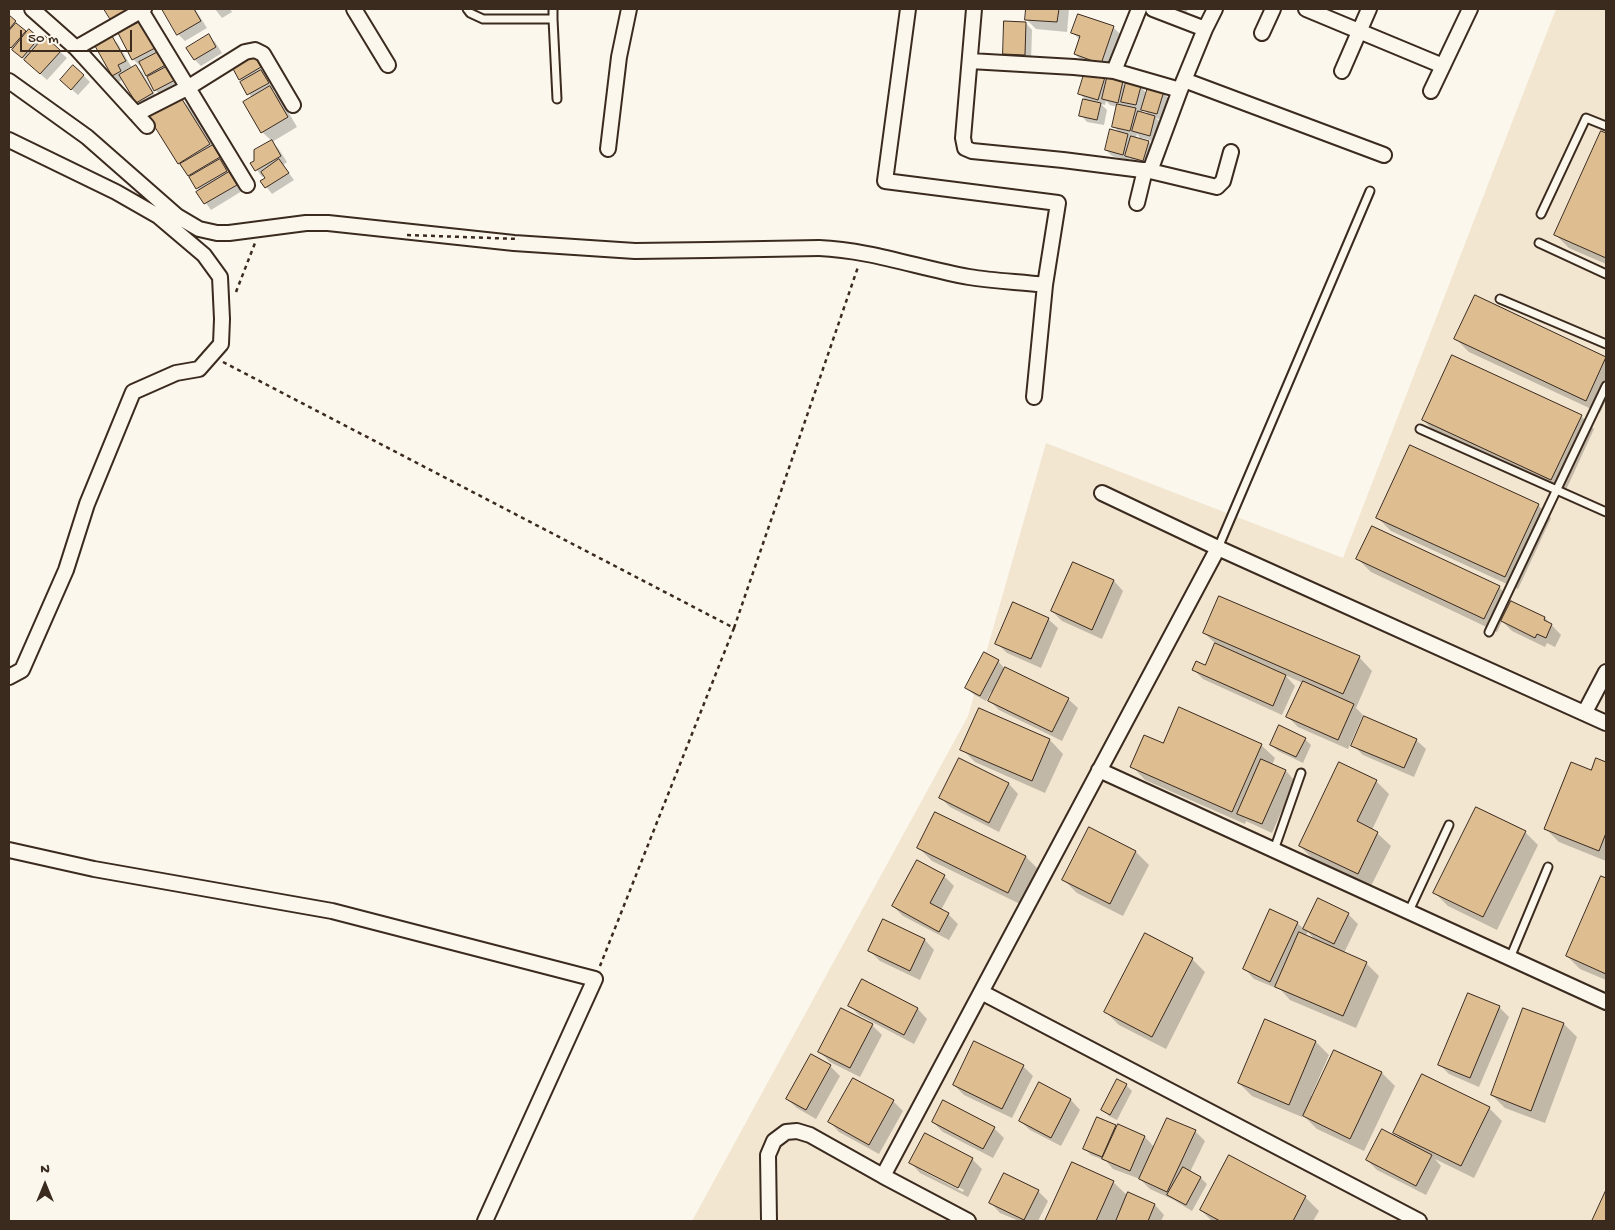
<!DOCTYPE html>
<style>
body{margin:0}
#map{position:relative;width:1615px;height:1230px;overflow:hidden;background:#fbf7ec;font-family:"Gochi Hand",sans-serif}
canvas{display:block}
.frame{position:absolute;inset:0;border:10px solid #3b2a1e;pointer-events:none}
.north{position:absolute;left:20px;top:1160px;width:50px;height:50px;-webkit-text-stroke:4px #fbf7ec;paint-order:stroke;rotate:0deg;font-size:14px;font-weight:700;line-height:20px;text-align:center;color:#3b2a1e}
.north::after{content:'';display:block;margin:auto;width:18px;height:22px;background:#3b2a1e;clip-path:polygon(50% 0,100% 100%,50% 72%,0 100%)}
.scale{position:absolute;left:20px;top:30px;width:112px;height:22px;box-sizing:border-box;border:2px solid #3b2a1e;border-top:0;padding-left:6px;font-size:15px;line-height:18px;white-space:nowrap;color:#3b2a1e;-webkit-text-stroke:4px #fbf7ec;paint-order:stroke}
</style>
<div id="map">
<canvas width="1615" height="1230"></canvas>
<div class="frame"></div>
<div class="north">N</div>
<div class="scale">50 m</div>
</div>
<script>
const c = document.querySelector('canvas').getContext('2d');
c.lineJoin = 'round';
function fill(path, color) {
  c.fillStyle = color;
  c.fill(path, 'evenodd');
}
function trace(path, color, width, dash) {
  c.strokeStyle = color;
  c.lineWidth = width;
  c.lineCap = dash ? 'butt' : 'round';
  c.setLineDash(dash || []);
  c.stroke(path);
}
fill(new Path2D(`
 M1556 9H1606V1221H692L968 716 1046 443 1343 558Z`), '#f2e6d1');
fill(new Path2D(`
 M164 9H195L207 28 185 41 178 34Z
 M215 9H230L232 12 222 18Z
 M1027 9H1069L1067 32 1036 29 1026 19Z
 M1159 9H1188L1183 19Z
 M9 16 27 34 29 31 41 42 45 38 67 58 47 80 9 46Z
 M140 23 147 30 181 86 162 96 155 90 141 65 140 66 133 59 120 34Z
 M1026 23 1032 30 1031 61 1011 60 1004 54Z
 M1113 27 1123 37 1110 73 1085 64 1075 54 1080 40 1073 33Z
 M208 36 215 42 222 53 201 66 195 60Z
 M112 37 118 44 132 68 136 66 142 72 158 100 143 109 137 103 123 79 119 82 113 75Z
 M254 56 261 63 267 74 265 75 274 90 272 91 280 98 297 127 272 142 278 148 287 162 283 165 294 180 272 194 262 181 267 178 265 175 262 177 252 163 272 141 262 132 252 98 240 79Z
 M83 75 90 82 78 95 68 86Z
 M1104 78 1107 81 1122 83 1127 87H1141L1147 94 1163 93 1169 99 1163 120 1156 118 1161 123 1156 142 1142 138 1141 139 1137 134 1136 138 1149 142 1155 148 1149 166 1133 162 1129 158V160L1112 156 1106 150 1120 133 1113 126 1118 107 1110 105 1106 101 1105 105 1101 104 1107 110 1104 125 1087 122 1081 115 1084 98 1080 94ZM1143 109 1149 115 1142 113Z
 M180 98 190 108 242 191 211 210 198 192 199 191 191 177 179 163Z
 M1601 132 1606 134V264L1569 248 1556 235Z
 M1475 297 1606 358V400L1600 413 1469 352 1456 339Z
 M1581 416 1594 429 1565 492 1436 433 1423 420Z
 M1538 505 1551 518 1518 589 1391 531 1378 518Z
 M1358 559 1499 587 1512 601 1511 602 1545 618 1561 635 1555 647 1547 643 1545 647 1512 631 1502 621 1497 632 1371 572Z
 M1074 564 1114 581 1123 591 1102 639 1062 621 1052 611Z
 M1048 619 1058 628 1041 668 1007 653 997 643Z
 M1204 633 1359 657 1372 671 1356 708 1363 715 1348 749 1298 727 1288 717 1303 683 1285 675 1295 686 1282 715 1203 679 1193 669 1206 666 1216 644Z
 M998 661 1004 668 1068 699 1078 708 1062 741 999 710 990 701 993 693 991 692 986 701 973 694 966 688Z
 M979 710 1050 740 1063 754 1045 793 975 762 962 749Z
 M1305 739 1311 745 1303 763 1278 751 1271 745Z
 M1416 740 1426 749 1414 777 1363 755 1353 745Z
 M1163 745H1261L1275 758 1272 765 1286 771 1295 781 1272 833 1246 821 1245 824 1145 780 1132 766Z
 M959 759 1009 784 1018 794 999 832 950 807 940 797Z
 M1596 760 1606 763V861L1559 842 1546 829 1591 772Z
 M1376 781 1389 794 1372 830 1377 833 1391 846 1371 886 1313 859 1300 846Z
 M936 813 1026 857 1039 870 1022 905 932 861 919 848Z
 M1089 829 1136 852 1149 865 1123 916 1077 893 1064 880Z
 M1525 832 1538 845 1497 930 1448 906 1435 893Z
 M944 876 954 886 941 910 948 914 958 924 949 940 903 916 893 906Z
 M1602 877 1606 879V980L1580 969 1567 956Z
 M1318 899 1348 914 1358 924 1344 953 1366 963 1379 976 1356 1028 1290 1000 1281 990 1254 979 1245 969 1297 923 1304 929ZM1308 932 1316 941 1305 936Z
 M884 921 925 940 934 950 920 980 880 961 870 951Z
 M1192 959 1205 972 1166 1049 1119 1025 1106 1012Z
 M862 980 918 1009 927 1019 914 1044 859 1015 849 1005Z
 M1499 1007 1509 1017 1479 1087 1449 1074 1439 1064Z
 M1564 1024 1577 1037 1545 1123 1505 1108 1492 1095Z
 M872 1025 882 1035 860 1077 830 1062 820 1052Z
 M1316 1042 1329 1055 1311 1096 1313 1097 1335 1051 1382 1073 1395 1086 1364 1151 1317 1129 1303 1115 1302 1117 1252 1096 1239 1083Z
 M830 1066 840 1076 816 1119 797 1108 787 1099Z
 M1023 1066 1033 1076 1012 1118 964 1095 954 1085Z
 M1039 1084 1071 1100 1080 1110 1061 1146 1030 1130 1020 1121Z
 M1126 1085 1132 1091 1117 1120 1109 1116 1103 1109Z
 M893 1101 903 1111 879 1154 839 1132 830 1122Z
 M1489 1108 1502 1121 1474 1178 1435 1159 1441 1166 1426 1195 1377 1170 1367 1160 1403 1141 1395 1133Z
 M1098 1118 1117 1128 1118 1126 1145 1137 1155 1148 1195 1131 1205 1141 1190 1172 1201 1178 1207 1184 1192 1211 1172 1199 1150 1189 1140 1179 1113 1169 1106 1161 1091 1155 1084 1148Z
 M933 1122 994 1128 1004 1138 993 1158 943 1132Z
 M1230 1157 1305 1197 1319 1211 1313 1221H1212L1201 1210Z
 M972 1159 982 1169 968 1197 920 1173 911 1163ZM921 1168 964 1190 963 1192 921 1170Z
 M1072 1164 1113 1182 1128 1196 1155 1205 1164 1215 1161 1221H1047Z
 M1038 1191 1048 1201 1038 1221H1019L1000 1213 991 1203Z`), '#0003');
const building = new Path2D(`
 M104 9H131L111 20Z
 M162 9H194L201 21 177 35Z
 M1026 9H1059L1057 22 1025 20Z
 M1078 14 1114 26 1101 64 1074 54 1080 36 1071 33Z
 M9 15 16 21 9 29Z
 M1004 21 1026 22 1025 55 1003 54Z
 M140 22 155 48 132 60 118 33Z
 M16 23 26 31 11 48 9 46V31Z
 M29 29 39 38 22 58 12 50Z
 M209 34 216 47 194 60 186 48Z
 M45 36 61 51 40 74 24 60Z
 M112 36 126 61 118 65 121 71 112 76 95 46Z
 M160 51 167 64 146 76 139 62Z
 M254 55 261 67 239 80 232 67Z
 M73 65 84 75 71 90 60 80Z
 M136 65 153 93 136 103 119 75Z
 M168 66 175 80 154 91 147 77Z
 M261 70 269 83 247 95 240 82Z
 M1085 71 1105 77 1098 100 1078 94Z
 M1107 78 1123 81 1118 103 1102 99Z
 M1126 82 1141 86 1136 105 1121 102Z
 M270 86 288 117 261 133 243 102Z
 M1148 87 1164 91 1157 114 1141 110Z
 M180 96 210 144 178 164 148 116Z
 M1083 99 1101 103 1097 120 1079 116Z
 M1117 104 1136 108 1130 131 1112 127Z
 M1138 111 1155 116 1150 136 1132 131Z
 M1110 129 1128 134 1123 155 1105 150Z
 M1601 131 1606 133V258L1554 235Z
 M1131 136 1149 141 1143 161 1125 156Z
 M272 140 281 156 255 171 250 163 254 161V150Z
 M213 145 220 157 188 176 180 164Z
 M220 159 227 171 196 189 189 177Z
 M279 159 289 173 265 188 260 181 265 178 261 172Z
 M229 172 237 185 204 204 196 192Z
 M1475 295 1606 357 1586 401 1454 339Z
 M1452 355 1582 415 1551 480 1422 420Z
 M1410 445 1539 504 1505 577 1376 518Z
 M1372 526 1500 586 1484 619 1356 559Z
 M1073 562 1114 580 1092 630 1051 611Z
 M1219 596 1360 656 1343 694 1203 633Z
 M1511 601 1545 617 1544 620 1552 624 1546 638 1537 634 1535 638 1501 621Z
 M1013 602 1049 618 1031 659 995 644Z
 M1215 643 1286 675 1273 706 1192 670 1196 661 1205 665Z
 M984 652 999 660 980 696 965 688Z
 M1005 667 1069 698 1052 732 988 701Z
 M1303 681 1354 704 1338 740 1286 717Z
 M1179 707 1262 744 1232 812 1130 767 1144 735 1163 743Z
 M979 708 1050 739 1032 781 960 750Z
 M1364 716 1417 739 1404 768 1351 746Z
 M1279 725 1306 738 1296 757 1270 745Z
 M959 758 1009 783 989 823 939 798Z
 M1596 758 1606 762V833L1599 851 1544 829 1571 762 1591 770Z
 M1261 759 1286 770 1262 824 1237 814Z
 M1339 762 1377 780 1357 821 1378 832 1358 874 1299 846Z
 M1476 807 1526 831 1483 917 1433 893Z
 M935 812 1026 856 1008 893 917 848Z
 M1089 827 1136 851 1110 904 1062 880Z
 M917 860 945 875 930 903 949 913 939 932 892 906Z
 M1601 876 1606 878V974L1566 956Z
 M1318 898 1349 913 1334 944 1303 929Z
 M1270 909 1298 922 1270 982 1243 969Z
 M883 919 925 939 910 971 868 951Z
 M1299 932 1367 962 1343 1016 1275 987Z
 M1145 933 1193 958 1152 1037 1104 1012Z
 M862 979 918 1008 904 1035 848 1006Z
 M1468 993 1500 1006 1470 1078 1438 1065Z
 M841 1008 873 1024 850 1068 818 1052Z
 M1523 1008 1564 1023 1531 1111 1491 1095Z
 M1265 1019 1316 1041 1289 1105 1238 1083Z
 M974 1041 1024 1065 1002 1109 953 1085Z
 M1334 1050 1382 1072 1350 1139 1303 1116Z
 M811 1054 831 1065 806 1110 786 1099Z
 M1422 1074 1490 1107 1461 1166 1393 1133Z
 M853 1078 894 1100 869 1145 828 1122Z
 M1117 1079 1127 1084 1110 1115 1101 1110Z
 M1039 1082 1071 1099 1051 1138 1019 1121Z
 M943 1100 995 1127 983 1149 932 1122Z
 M1097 1117 1116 1125 1102 1157 1083 1149Z
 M1167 1118 1196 1130 1167 1192 1139 1179Z
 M1118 1124 1145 1136 1130 1171 1102 1159Z
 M1382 1129 1432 1155 1416 1186 1366 1160Z
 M925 1133 973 1158 958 1188 909 1163Z
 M1229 1155 1306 1196 1293 1221H1220L1200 1210Z
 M1072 1162 1114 1181 1096 1221H1045Z
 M1183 1167 1201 1177 1186 1205 1167 1195Z
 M1004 1173 1039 1190 1024 1220 989 1203Z
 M1606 1190V1221H1592Z
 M1128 1192 1155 1204 1148 1221H1116Z`);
fill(building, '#debe91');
trace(building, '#3b2a1e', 1);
const lane = new Path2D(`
 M467 9 470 13 483 19H553L557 99
 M553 9V19
 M1541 214 1586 118 1606 126
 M1539 243 1606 274
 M1500 299 1606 344
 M1420 429 1606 512
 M1218 548 1370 191
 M1489 632 1606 386
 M1274 850 1301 773
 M1409 911 1449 825
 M1510 958 1548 867`);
const street = new Path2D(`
 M32 9 76 48 144 9
 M140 9 247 185
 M354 9 388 65
 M908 9 885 181 1058 203 1045 285 1034 397
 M974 9 963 138 965 148 972 151 1063 160 1150 171 1180 90 1205 29 1153 9
 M1306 9 1443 66
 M1205 29 1215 9
 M1262 33 1273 9
 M76 48 147 126
 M970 61 1074 67 1114 71 1180 90
 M1114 71 1139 9
 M1342 71 1369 9
 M1184 80 1384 155
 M9 81 87 137 177 216 199 229 217 233H229L306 223H328L514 243 635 251 709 250
 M1431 91 1470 9
 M136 114 189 87 245 52 255 50 263 54 293 105
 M9 140 116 192 158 216 204 255 220 277 222 319 221 344 199 369 176 373 133 392 87 504 66 570 22 670 9 677
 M608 149 619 57 629 9
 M1150 171 1217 187 1223 181 1231 152
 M1137 203 1145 170
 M819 248C870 250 919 268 969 277 994 281 1020 282 1045 285
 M1102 493 1218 548 1606 723
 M1585 712 1606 672
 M1099 770 1606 1002
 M9 850 94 869 332 911 595 979 485 1221
 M983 993 1419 1221
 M883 1176C996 968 1106 758 1218 548
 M769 1221 768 1155 774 1141 786 1132 797 1131 810 1135 883 1176 968 1221`);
trace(lane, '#3b2a1e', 11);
trace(street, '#3b2a1e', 18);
trace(new Path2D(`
 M236 292 255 243
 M223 362 734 628 600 966
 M734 628 858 267`), '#3b2a1e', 2.5, [4, 4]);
trace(lane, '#fbf7ec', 7);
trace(street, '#fbf7ec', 14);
const streetBridge = new Path2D(`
 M709 250 819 248`);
trace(streetBridge, '#3b2a1e', 18, []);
trace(new Path2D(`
 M407 235 519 239`), '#3b2a1e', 2.5, [4, 4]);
trace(streetBridge, '#fbf7ec', 14);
</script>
